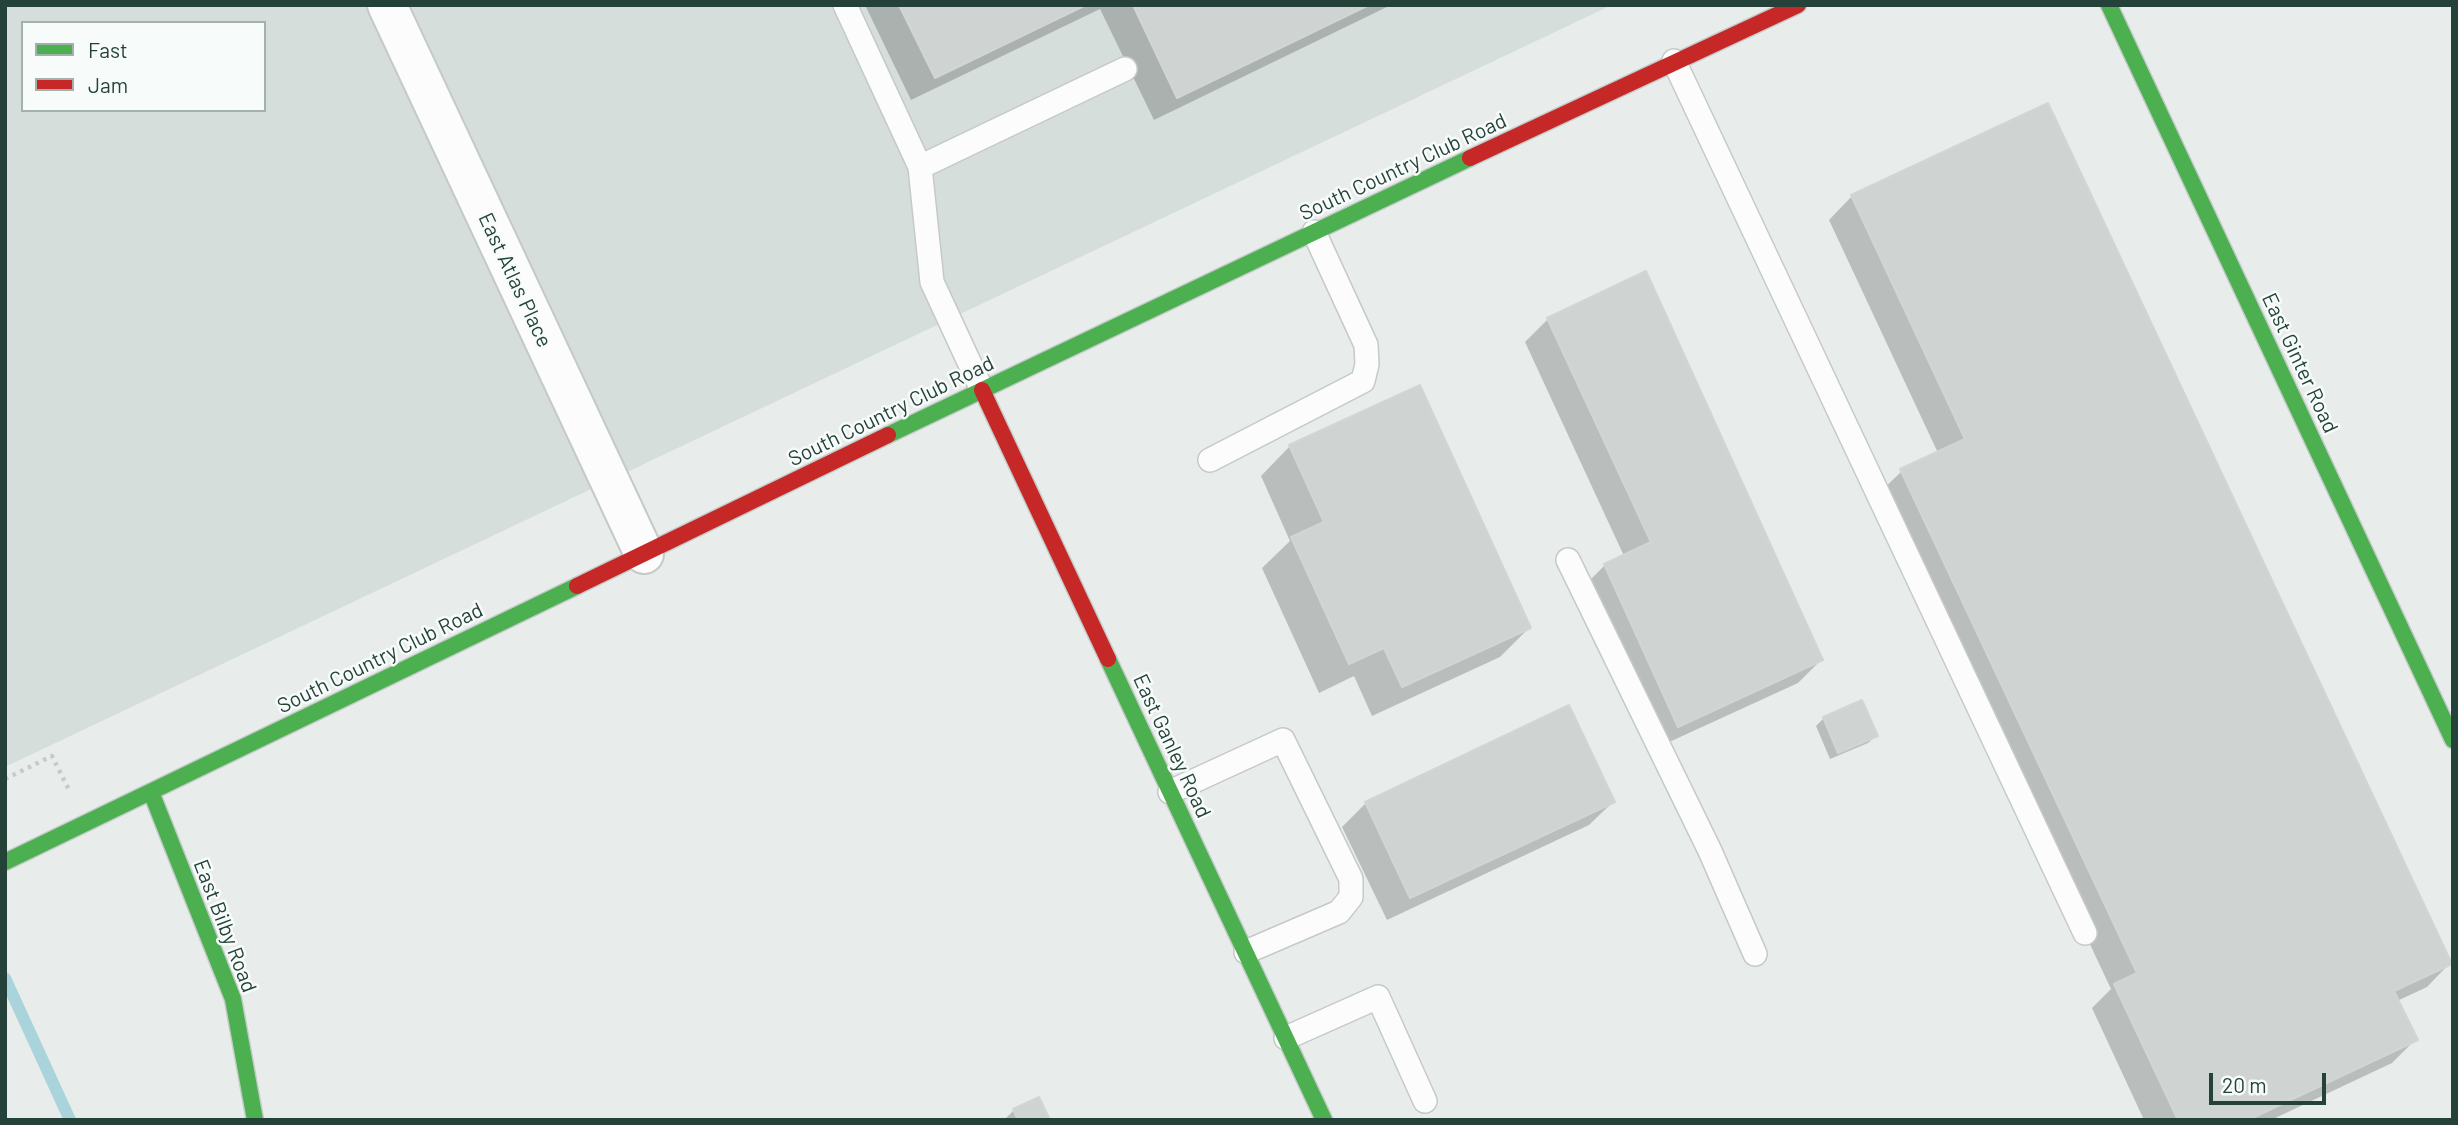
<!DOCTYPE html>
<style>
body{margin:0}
#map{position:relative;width:2458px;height:1125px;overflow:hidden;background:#e8edeb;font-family:Barlow,sans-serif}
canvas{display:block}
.frame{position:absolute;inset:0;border:7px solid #24423a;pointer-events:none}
.legend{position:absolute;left:21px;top:21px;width:245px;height:91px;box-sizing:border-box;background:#f7fbf9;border:2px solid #a3b1ad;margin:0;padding:9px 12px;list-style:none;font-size:21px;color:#24423a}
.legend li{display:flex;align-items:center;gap:14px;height:35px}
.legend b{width:35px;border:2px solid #a3b1ad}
.scale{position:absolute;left:2209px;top:1073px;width:117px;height:32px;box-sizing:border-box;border:4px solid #24423a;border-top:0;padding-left:9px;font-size:21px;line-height:24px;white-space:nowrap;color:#24423a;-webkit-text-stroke:5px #f7fbf9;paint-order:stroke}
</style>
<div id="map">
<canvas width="2458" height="1125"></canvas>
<div class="frame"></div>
<ul class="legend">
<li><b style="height:9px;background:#4caf50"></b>Fast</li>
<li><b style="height:9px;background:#c62828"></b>Jam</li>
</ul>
<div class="scale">20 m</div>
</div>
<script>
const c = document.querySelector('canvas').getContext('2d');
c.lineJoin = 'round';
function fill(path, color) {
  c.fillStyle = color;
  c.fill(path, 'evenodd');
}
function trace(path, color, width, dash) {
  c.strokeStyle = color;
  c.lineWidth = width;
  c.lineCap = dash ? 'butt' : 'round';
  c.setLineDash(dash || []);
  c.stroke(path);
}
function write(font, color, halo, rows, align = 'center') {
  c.font = font + ' Barlow,sans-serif';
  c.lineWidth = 5;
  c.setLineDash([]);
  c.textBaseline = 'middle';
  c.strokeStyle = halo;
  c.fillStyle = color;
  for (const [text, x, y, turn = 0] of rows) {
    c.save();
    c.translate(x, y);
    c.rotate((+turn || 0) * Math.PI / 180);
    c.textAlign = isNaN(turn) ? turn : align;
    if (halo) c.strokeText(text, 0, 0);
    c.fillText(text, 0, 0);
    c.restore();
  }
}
fill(new Path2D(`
 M5 5H1612L5 767ZM23 23H264V110H23Z`), '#d6dedb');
fill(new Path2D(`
 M865 5H1391L1154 120 1100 9 911 100Z
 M1852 196 2450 963 2427 987 2397 1001 2416 1039 2392 1063 2271 1120H2144L2092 1008 2111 989 1878 494 1902 471 1938 453 1829 220Z
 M1548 319 1821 660 1798 683 1654 749 1582 588 1605 565 1624 556 1525 342Z
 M1290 446 1529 628 1500 657 1372 716 1354 676 1319 693 1262 568 1290 541 1261 476Z
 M1824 718 1876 736 1868 743 1830 759 1816 726Z
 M1613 802 1589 825 1387 920 1342 827 1366 803Z
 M1014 1110 1048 1120H1007L1006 1118Z`), '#0003');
trace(new Path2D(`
 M5 978 70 1120`), '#a9d4db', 12);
const building = new Path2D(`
 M899 5H1086L935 78Z
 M1133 5H1369L1177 98Z
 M2048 103 2452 964 2394 991 2418 1040 2248 1120H2178L2114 984 2137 973 1900 469 1965 439 1851 195Z
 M1646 271 1823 660 1678 727 1604 564 1651 542 1547 318Z
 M1420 385 1531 628 1402 687 1384 648 1349 664 1291 537 1324 522 1289 445Z
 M1862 700 1878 736 1838 753 1823 717Z
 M1569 705 1615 802 1410 898 1365 802Z
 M1039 1097 1050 1120H1018L1013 1109Z`);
fill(building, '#cfd4d2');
trace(building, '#d1d6d4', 2);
const lane = new Path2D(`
 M845 5 920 167 932 282 982 390
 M1674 61 2085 933
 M920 167 1125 69
 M1210 460 1363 381 1367 364 1366 345 1314 232
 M1568 560 1710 851 1755 954
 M1170 792 1283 740 1351 879V897L1339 912 1246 952
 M1286 1038 1378 997 1425 1101`);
const street = new Path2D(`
 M387 5 644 554`);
const fast = new Path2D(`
 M2109 5 2453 740
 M888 435 1470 158
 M1108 659 1324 1120
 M151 792 233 999 255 1120
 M5 862 577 586`);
const jam = new Path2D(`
 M1470 158 1798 5
 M982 390 1108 659
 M577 586 888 435`);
trace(lane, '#c5cac8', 26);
trace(street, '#c5cac8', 42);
trace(fast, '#c3cbc8', 19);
trace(jam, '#c3cbc8', 19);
trace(new Path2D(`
 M5 779 52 756 69 790`), '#c3ccca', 4.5, [3.5, 5]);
trace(lane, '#fcfcfc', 23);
trace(street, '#fcfcfc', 38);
trace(fast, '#4caf50', 16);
trace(jam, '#c62828', 16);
write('21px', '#24423a', '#f7fbf9', [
 ["South Country Club Road",1403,167,-25],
 ["East Atlas Place",515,280,65],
 ["East Ginter Road",2300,363,65],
 ["South Country Club Road",891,411,-26],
 ["South Country Club Road",380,658,-26],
 ["East Ganley Road",1172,746,65],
 ["East Bilby Road",225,926,69]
]);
</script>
